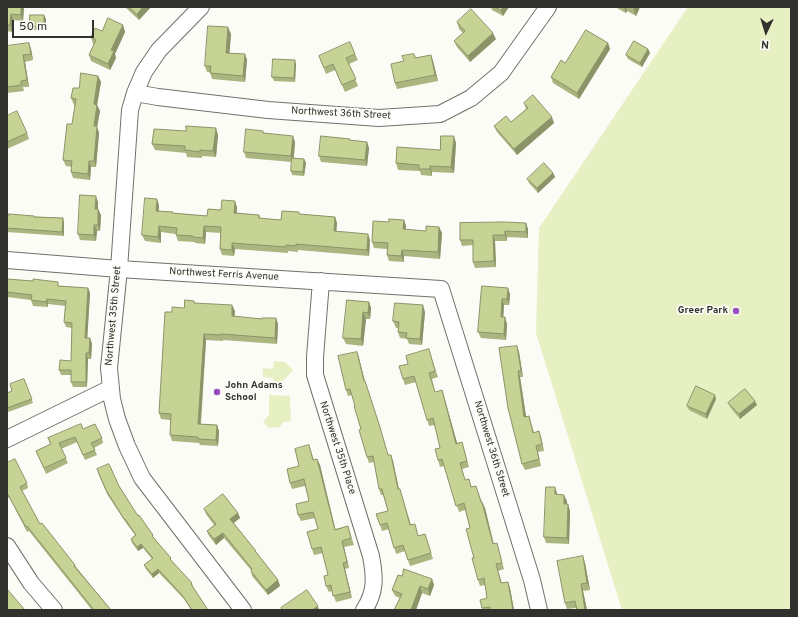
<!DOCTYPE html>
<style>
body{margin:0}
#map{position:relative;width:798px;height:617px;overflow:hidden;background:#fafcf5;font-family:Overpass,sans-serif}
canvas{display:block}
.frame{position:absolute;inset:0;border:8px solid #31312e;pointer-events:none}
.north{position:absolute;left:746px;top:12px;width:40px;height:40px;-webkit-text-stroke:3px #fafcf5;paint-order:stroke;rotate:184deg;font-size:11px;font-weight:700;line-height:16px;text-align:center;color:#31312e}
.north::after{content:'';display:block;margin:auto;width:14px;height:18px;background:#31312e;clip-path:polygon(50% 0,100% 100%,50% 72%,0 100%)}
.scale{position:absolute;left:12px;top:20px;width:82px;height:18px;box-sizing:border-box;border:2px solid #31312e;border-top:0;padding-left:5px;font-size:12px;line-height:14px;white-space:nowrap;color:#31312e;-webkit-text-stroke:3px #fafcf5;paint-order:stroke}
</style>
<div id="map">
<canvas width="798" height="617"></canvas>
<div class="frame"></div>
<div class="north">N</div>
<div class="scale">50 m</div>
</div>
<script>
const c = document.querySelector('canvas').getContext('2d');
c.lineJoin = 'round';
function fill(path, color) {
  c.fillStyle = color;
  c.fill(path, 'evenodd');
}
function trace(path, color, width, dash) {
  c.strokeStyle = color;
  c.lineWidth = width;
  c.lineCap = dash ? 'butt' : 'round';
  c.setLineDash(dash || []);
  c.stroke(path);
}
function write(font, color, halo, rows, align = 'center') {
  c.font = font + ' Overpass,sans-serif';
  c.lineWidth = 3.5;
  c.setLineDash([]);
  c.textBaseline = 'middle';
  c.strokeStyle = halo;
  c.fillStyle = color;
  for (const [text, x, y, turn = 0] of rows) {
    c.save();
    c.translate(x, y);
    c.rotate((+turn || 0) * Math.PI / 180);
    c.textAlign = isNaN(turn) ? turn : align;
    if (halo) c.strokeText(text, 0, 0);
    c.fillText(text, 0, 0);
    c.restore();
  }
}
fill(new Path2D(`
 M688 7H791V610H622L536 333 539 228Z
 M274 361 285 362 293 370 282 382 274 381 273 378 263 377V368L273 369Z
 M269 395 290 396 291 421 283 422 280 427 269 428 263 422 269 415Z`), '#e6f0c3');
const minor = new Path2D(`
 M201 7 159 50 144 72 135 93 130 110 119 269 109 368 112 399 117 419 127 446 142 478 243 610
 M135 93 158 97 268 110 379 118 440 114 471 98 501 73 548 7
 M7 260 119 269 441 289 532 580 539 610
 M321 281 315 357V375L371 556C375 577 376 592 364 610
 M7 439 111 388
 M7 546 31 583 54 610`);
trace(minor, '#70716b', 18);
trace(minor, '#fff', 16);
fill(new Path2D(`
 M7 7H24L23 21 13 20 12 32 7 31Z
 M126 7H151L139 20 126 8Z
 M491 7H509L503 16 492 10Z
 M615 7H640L636 16 627 11 626 13Z
 M46 19V30H32L30 26Z
 M457 22 496 39 470 62 457 47 454 41 463 33 459 29Z
 M123 25 125 32 115 54 116 58 110 70 91 61 89 55 94 44H93L91 37 102 31Z
 M231 34 229 53 245 54 247 60 245 82 212 79 210 72H207L205 66Z
 M608 43 610 49 579 99 553 83 551 77 565 63Z
 M7 46 31 49 33 60 25 62 29 87H23L24 91 7 93Z
 M648 49 650 53 642 67 628 59 626 55Z
 M355 54 358 60 349 64 358 86 345 92 335 70 326 74 319 56Z
 M414 54 416 58 431 55 433 61 438 81 397 89 395 83 404 61Z
 M296 64 295 82 274 81 272 77Z
 M98 76 101 82 97 105 100 111 97 127 99 133 96 167H91L90 180 73 178 71 172 72 167 66 166 63 160 72 124 75 105H74L71 98 79 88Z
 M524 103 554 123 517 155 497 132 494 126 511 122 526 109Z
 M7 116 27 133 29 139 7 149Z
 M264 133 295 142 294 158 304 159 306 163 304 176 292 175 291 171 292 162 246 158 244 152Z
 M218 135 216 157 202 156V158L187 157 186 153 155 150 152 144Z
 M367 142 369 148 367 166 321 162 319 156Z
 M456 143 454 173 432 172V176L421 175 420 171 398 170 396 163 440 150Z
 M553 173 555 177 538 193 529 183 527 179Z
 M98 202V209L101 215 100 231H97L96 241 80 240 78 234Z
 M159 205V211L173 212V213L207 216 221 210 237 207V213L259 215 261 219 281 220 300 214 335 217 337 223 336 231 370 240 369 256 298 250V252L288 251V253L235 249 234 256 222 255 220 249 221 233 206 232 205 244 195 243V242L178 241 176 235V234L161 232V243L145 241 142 235Z
 M7 215 63 218 64 223V236L7 232Z
 M404 220 406 226V230L426 231 439 227 442 233 440 259 404 256V262L389 261 387 255V249L374 248 372 242 389 222Z
 M526 223 528 229V238L507 237V241H495L496 267 475 268 473 262V245L462 246 460 240Z
 M7 279 60 286 88 288 90 293 87 338H90L92 344 91 359H88L87 387H73L71 382V375H61L59 370 71 361 72 328 66 327 64 322 65 306 48 304V307L33 306 31 300 7 297Z
 M482 286 510 294 509 305H504L503 317H505L507 324 506 340 481 338 478 332Z
 M369 302 371 308 370 319H366L363 346 346 344 343 338Z
 M195 303 235 311 234 317 262 319 276 318 278 324 277 344 223 340V341L206 340 201 424 217 425 219 431 218 446 200 445 199 443 172 441 170 435V420L161 419 159 413 172 312 184 308Z
 M425 312 422 345 409 344 407 339 400 338 398 332V328H396L393 321Z
 M357 352 359 358 365 381 381 430 388 455H391L393 461 399 489H400L402 495 411 525 419 536 425 534 433 559 410 566 405 551 396 554 389 529 382 531 380 525 388 511 383 495H381L379 489 374 462 369 463 367 457 355 406 352 395 348 396 346 390Z
 M519 352 523 377H520L526 416H529L534 432 541 437 544 451 538 452 541 466 525 470 522 464 508 408Z
 M431 356 438 377 432 379 435 392 442 390 457 443 462 442 464 449 469 467 462 469 465 480 472 487 478 492 482 502 485 508 494 544 499 550 504 569 498 571 502 583 508 582 510 588 514 610H482V608L487 598 485 585 480 586 478 580 474 558 470 528 465 510 459 512 444 466 440 467 438 460 440 448 435 425 429 426 416 382 405 385 403 379 408 364Z
 M24 379 33 403 8 412 7 409V393L12 391Z
 M716 399 707 419 689 410 687 406Z
 M728 403 757 405 740 419 730 407Z
 M83 429 102 438 103 443 94 448 97 455 85 460 77 442 61 449 68 463 46 474 36 451 50 444 48 438Z
 M309 445 314 460 317 459 320 465 335 529 348 526 354 545 344 547 349 568 345 569 352 598 336 602 332 591 329 592 326 586 328 575 323 553 314 555 312 549 318 529 315 518 301 521 298 515 309 501 305 486 292 489 290 483Z
 M7 463 27 483 28 488 22 491 40 524 75 565 77 568 111 610H92L29 531 27 532 9 497 8 498 7 496Z
 M98 473 119 486 138 516 172 562 192 583 193 587 208 610H191L184 599 159 573 153 578 146 569 144 565 152 559 143 548 138 551 132 543 131 539 135 535 126 523 107 494Z
 M557 493V494L567 501 566 504 570 511 569 544 546 543 544 537Z
 M204 509 238 513 240 518 234 523 278 580 280 586 268 595 252 576 251 570 224 538 216 545 209 536 207 531 214 525 206 514Z
 M585 563 590 590 583 591 587 610H577L576 608 567 609 565 603Z
 M402 576 432 579 434 585 430 596 422 593 416 610H394L400 598 395 596 392 590Z`), '#aab580');
fill(new Path2D(`
 M21 7H24L23 21 21 15Z
 M143 7H151L139 20 137 14Z
 M503 7H509L503 16 501 10Z
 M624 7H626L627 11 626 13Z
 M633 7H640L636 16Z
 M11 14 13 20 12 32 10 25Z
 M44 15 46 19V30L44 26Z
 M123 25 125 32 115 54 116 58 110 70 108 64 111 50Z
 M228 27 231 34 229 59 226 53Z
 M493 33 496 39 470 62 468 56Z
 M29 43 31 49 33 60 31 54Z
 M608 43 610 49 579 99 577 93Z
 M648 49 650 53 642 67 640 63Z
 M245 54 247 60 245 82 243 76Z
 M23 55 25 62 29 87 27 80Z
 M431 55 433 61 438 81 435 75Z
 M295 60 296 64 295 82 294 78Z
 M98 76 101 82 96 111 94 104Z
 M97 105 100 111 97 127 99 133 96 167 94 161V126Z
 M552 117 554 123 517 155 514 149Z
 M216 128 218 135 216 157 213 151Z
 M293 136 295 142 293 162 291 156Z
 M454 136 456 143 454 173 451 167Z
 M367 142 369 148 367 166 365 160Z
 M304 159 306 163 304 176 303 172Z
 M89 161 91 167 90 180 88 174Z
 M430 166 432 172V176L430 169Z
 M553 173 555 177 538 193 537 188Z
 M96 196 98 202V215L95 209Z
 M157 199 159 205 158 217 156 211Z
 M235 201 237 207 236 219 234 213Z
 M98 209 101 215 100 231 98 225Z
 M335 217 337 223 336 237 334 231Z
 M63 218 64 223V236L62 232Z
 M404 220 406 226 405 236 403 229Z
 M526 223 528 229V238L526 232Z
 M94 225 97 231 96 241 94 235Z
 M159 226 161 232V243L158 237Z
 M204 226 206 232 205 244 203 238Z
 M439 227 442 233 440 259 438 252Z
 M505 231 507 237V241L505 235Z
 M368 234 370 240 369 256 367 250Z
 M493 235 495 241 496 267 494 261Z
 M232 243 235 249 234 256 232 250Z
 M402 250 404 256V262L401 256Z
 M88 288 90 293 87 343 85 338Z
 M508 288 510 294 509 305 507 299Z
 M47 299 48 304V307L46 302Z
 M502 299 504 305 503 323 501 317Z
 M369 302 371 308 370 319 368 313Z
 M232 305 235 311 234 322 232 316Z
 M423 305 425 312 422 345 420 339Z
 M363 312 366 319 363 346 361 339Z
 M505 317 507 324 506 340 504 334Z
 M276 318 278 324 277 344 275 338Z
 M204 334 206 340 200 430 198 424Z
 M90 338 92 344 91 359 89 353Z
 M517 346 519 352 523 377 521 371Z
 M357 352 359 358 366 387 364 381Z
 M86 353 88 359 87 387 86 382Z
 M518 371 520 377 527 423 524 417Z
 M442 390 444 396 459 450 456 444Z
 M715 395 716 399 707 419 706 414Z
 M755 401 757 405 740 419 739 414Z
 M217 425 219 431 218 446 216 440Z
 M539 431 541 437 544 451 542 444Z
 M391 455 393 461 400 495 398 489Z
 M317 459 320 465 337 536 335 530Z
 M555 487 557 493V501L555 494Z
 M564 495 567 501 566 510 564 504Z
 M482 502 485 508 495 551 493 544Z
 M568 504 570 511 569 544 567 538Z
 M238 513 240 518 232 524 230 519Z
 M223 533 224 538 216 545 214 539Z
 M342 541 344 547 349 568 347 562Z
 M141 544 143 548 138 551 137 547Z
 M583 556 585 563 590 590 587 583Z
 M343 563 345 569 352 598 350 592Z
 M158 569 159 573 153 578 152 574Z
 M432 579 434 585 430 596 428 589Z
 M278 580 280 586 268 595 266 590Z
 M508 582 510 588 514 610H513Z
 M581 584 583 591 587 610H585Z
 M420 586 422 593 416 610H411Z
 M318 606 319 610H312Z`), '#8b9468');
const building = new Path2D(`
 M7 7H21V15L11 14 10 25H7Z
 M129 7H143L137 14Z
 M495 7H503L501 10Z
 M471 9 493 33 468 56 454 41 465 31 457 22Z
 M30 15H44V26H30Z
 M108 18 123 25 111 50 114 51 108 64 89 55 96 40 91 37 95 28 102 31Z
 M208 26 228 27 226 53 245 54 243 76 210 73 211 66H205Z
 M586 30 608 43 577 93 551 77 561 60 565 63Z
 M634 41 648 49 640 63 626 55Z
 M350 42 355 54 346 58 356 79 342 85 333 64 324 68 319 56Z
 M29 43 31 54 23 55 27 80 21 81V85L7 87V46Z
 M414 54 415 58 431 55 435 75 395 83 391 64 404 61 402 56Z
 M273 59 295 60 294 78 272 77Z
 M81 73 98 76 94 104 97 105 94 126H97L94 161H89L88 174 71 172 72 161 63 160 67 124H72L76 99 71 98 73 88H79Z
 M533 95 552 117 514 149 494 126 506 116 511 122 528 108 524 103Z
 M17 111 27 133 7 142V116Z
 M186 126 216 128 213 151 200 150V152L185 150V146L152 144 154 129 186 131Z
 M246 129 263 131V133L293 136 291 156 244 152Z
 M321 136 350 139 349 140 367 142 365 160 319 156Z
 M441 136H454L451 167 430 166V169H419V165L396 163 397 147 440 150Z
 M292 158 304 159 303 172 291 171Z
 M544 163 553 173 537 188 527 179Z
 M80 195 96 196 95 209H98V225H94V235L78 234Z
 M145 198 157 199 156 211 173 212 172 213 207 216 208 209 221 210 222 200 235 201 234 213 259 215V218L281 220 282 211 299 212V214L335 217 334 231 368 234 367 250 296 244V246L286 245V247L232 243V250L220 249 221 227 204 226 203 238 193 237V236L176 235 177 228 159 226 158 237 142 235Z
 M9 214 34 216V217L63 218 62 232 7 228V215H9Z
 M389 219 404 220 403 229 426 231V226L439 227 438 252 402 250 401 256 387 255 388 243 372 242 373 221 389 222Z
 M505 222 526 223V232L505 231V235H493L494 261 473 262V240H460V223Z
 M7 279 33 281V279L58 282V286L88 288 85 338H90L89 353H86V382H71V370H59L60 360 71 361 72 323 64 322 66 301 47 299 46 302 31 300 32 295 7 292Z
 M482 286 508 288 507 299H502L501 317H505L504 334 478 332Z
 M185 300 194 301V303L232 305V316L262 319V318H276L275 338 221 334V335L204 334 198 424 217 425 216 440 198 439V437L170 435 171 414 159 413 165 312H172V307L184 308Z
 M347 300 369 302 368 313 363 312 361 339 343 338Z
 M395 303 423 305 420 339 406 338 407 333 398 332 399 322 393 321Z
 M517 346 521 371H518L524 417 529 416 533 433 539 431 542 444 536 446 539 459 522 464 508 408 499 348Z
 M429 349 435 371 429 373 435 392 442 390 456 444 462 442 467 461 460 463 465 480 469 479 471 487 476 486 481 502H482L493 544 497 543 502 563 496 564 501 583 508 582 513 610H490V607L482 608 480 600 487 598 484 578 478 580 472 558H474L466 529 470 528 464 503 456 506 442 459 438 460 435 449 440 448 433 418 427 420 414 376 403 379 399 366 408 364 406 356Z
 M357 352 364 381H365L379 424 388 455H391L398 489H400L410 525 415 524 418 536 425 534 431 553 408 560 403 545 394 548 387 523 380 525 376 514 388 511 382 489H379L373 456 367 457 359 430 361 429 354 406H355L350 389 346 390 338 356Z
 M24 379 32 399 7 408V393L12 391 10 384Z
 M696 386 715 395 706 414 687 406Z
 M745 389 755 401 739 414 728 403Z
 M81 424 83 429 95 424 102 438 91 443 95 450 83 455 75 437 59 443 66 458 44 468 36 451 51 444 48 438Z
 M309 445 313 460 317 459 335 530 348 526 351 538 342 541 347 562 343 563 350 592 333 596 331 585 326 586 324 576 328 575 321 547 312 549 307 532 318 529 313 512 298 515 296 504 309 501 304 479 290 483 287 469 299 466 295 449Z
 M15 459 27 483 20 487 40 524 42 523 75 565 74 566 111 610H94L27 526 26 527 7 493V463Z
 M109 464 119 486 138 516 139 515 153 535 152 536 171 558 170 559 192 583 191 584 208 610H192L182 595 158 569 152 574 144 565 153 558 141 544 137 547 131 539 136 535 125 519H124L106 490 97 469Z
 M546 487H555V494L564 495V504H568L567 538 544 537Z
 M223 494 238 513 230 519 256 551H255L278 580 266 590 251 571 252 569 223 533 214 539 207 531 216 524 204 509Z
 M583 556 587 583 581 584 585 610H577L575 601 565 603 557 561Z
 M404 569 432 579 428 589 420 586 411 610H394L402 594 392 590 398 575 402 576Z
 M7 589 25 610H7Z
 M307 590 318 606 312 610H283L281 608Z`);
fill(building, '#c6d395');
trace(building, '#8b9468', 1);
for (const [x, y, r, color] of [
 [736,311,4,"#984dbf"],
 [217,392,4,"#984dbf"]
]) {
  const dot = new Path2D();
  dot.arc(x, y, r, 0, 2 * Math.PI);
  c.fillStyle = color;
  c.fill(dot);
  trace(dot, '#fafcf5', 1.5);
}
write('10px', '#31312e', '#fafcf5', [
 ["Northwest 36th Street",341,114,3],
 ["Northwest Ferris Avenue",224,275,3],
 ["Northwest 35th Street",114,316,-85],
 ["Northwest 35th Place",337,448,72],
 ["Northwest 36th Street",491,449,73]
]);
write('bold 10px', '#31312e', '#fafcf5', [
 ["Greer Park",728,311],
 ["John Adams",225,386,"left"],
 ["School",225,398,"left"]
], 'right');
</script>
